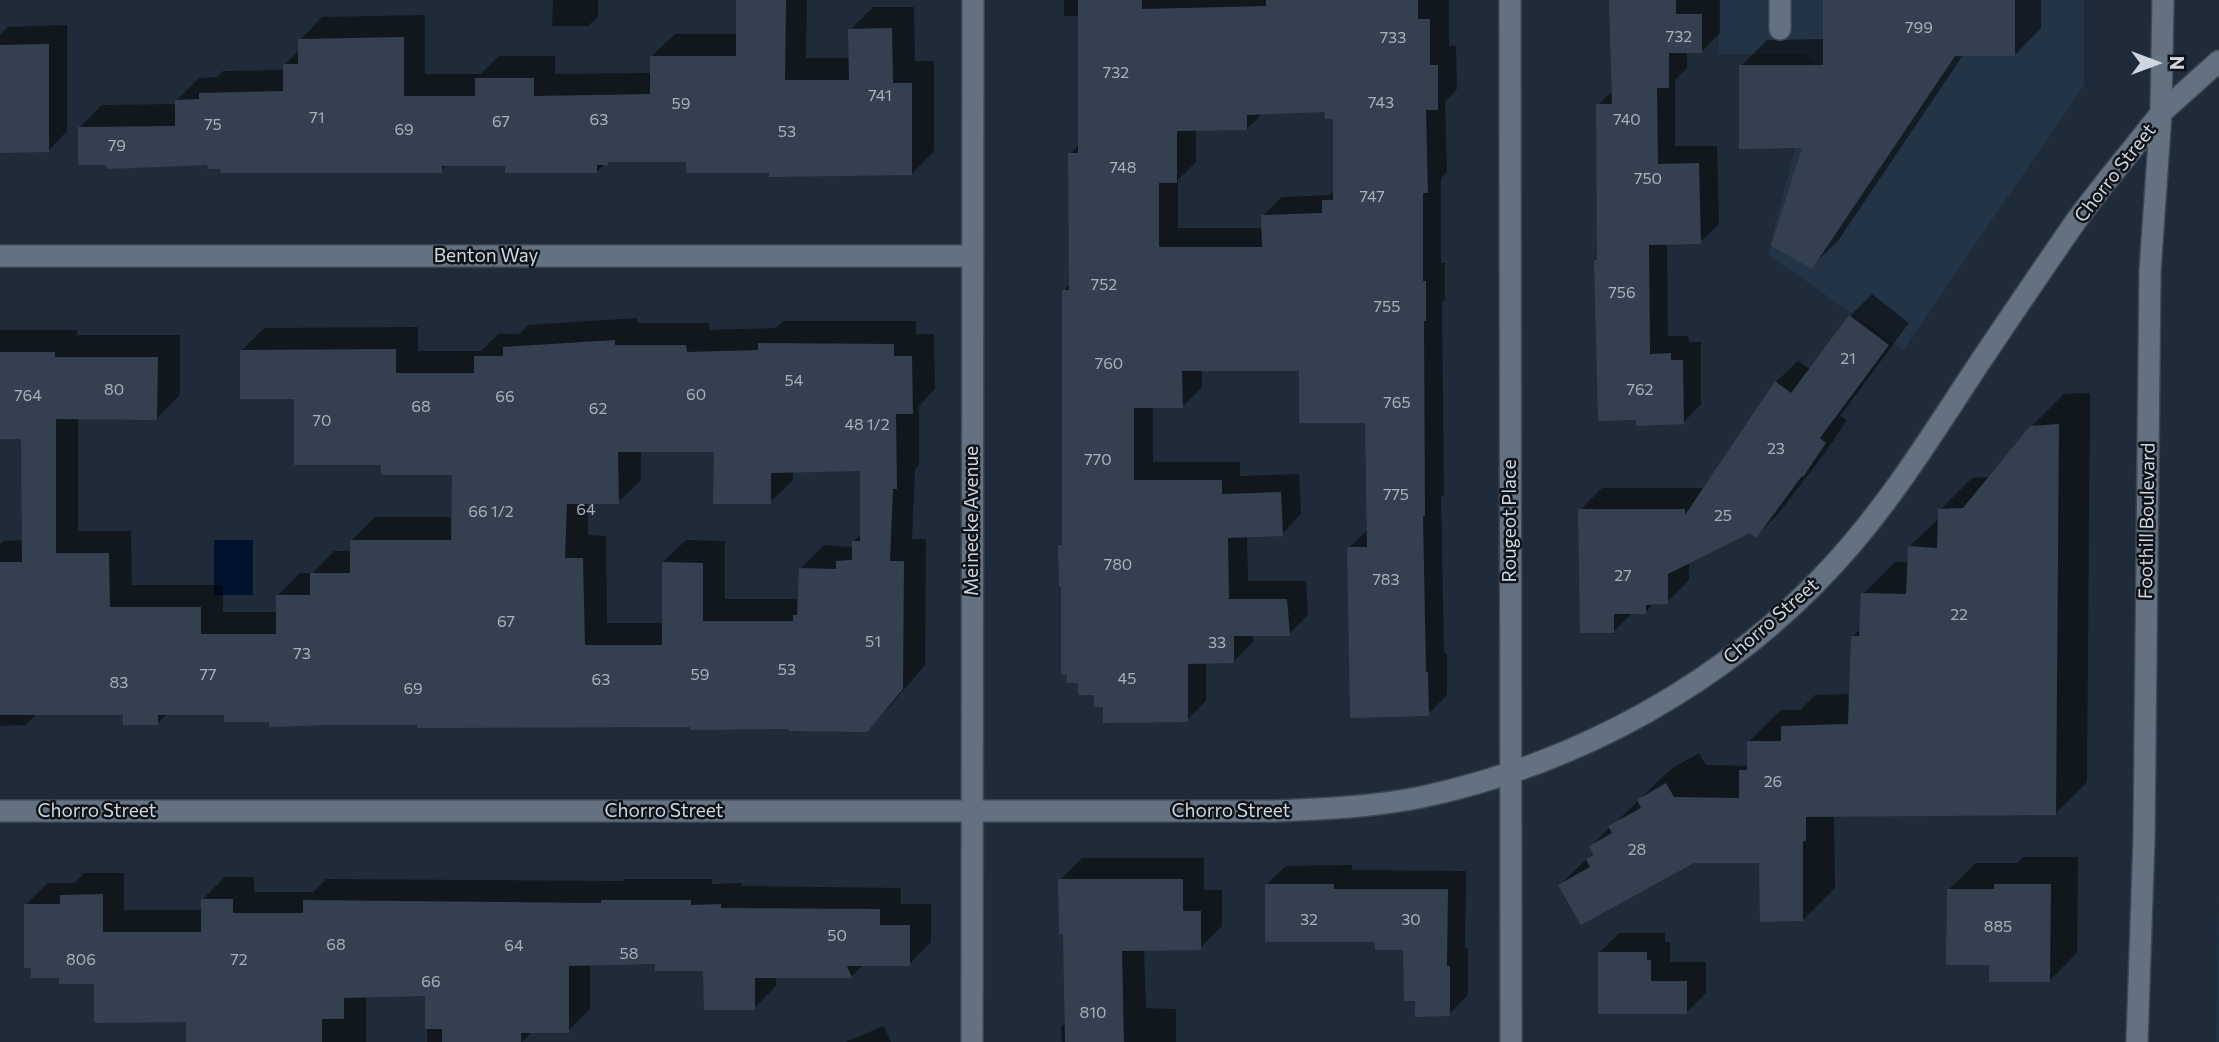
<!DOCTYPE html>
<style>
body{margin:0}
#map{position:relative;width:2219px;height:1042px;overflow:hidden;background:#1f2b38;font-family:Commissioner,sans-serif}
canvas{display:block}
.north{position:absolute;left:2121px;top:28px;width:70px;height:70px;-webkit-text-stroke:5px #0e1319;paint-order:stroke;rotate:90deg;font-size:19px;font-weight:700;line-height:28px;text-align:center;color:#cfd6e0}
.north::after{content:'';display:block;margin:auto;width:24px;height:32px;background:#cfd6e0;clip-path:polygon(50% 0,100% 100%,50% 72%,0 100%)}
</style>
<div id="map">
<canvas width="2219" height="1042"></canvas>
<div class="north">N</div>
</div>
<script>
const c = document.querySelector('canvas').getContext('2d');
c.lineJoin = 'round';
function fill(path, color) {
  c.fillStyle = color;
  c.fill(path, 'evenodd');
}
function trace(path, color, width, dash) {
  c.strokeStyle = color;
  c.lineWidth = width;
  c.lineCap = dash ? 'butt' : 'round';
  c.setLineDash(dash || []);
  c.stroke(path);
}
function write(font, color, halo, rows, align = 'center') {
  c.font = font + ' Commissioner,sans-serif';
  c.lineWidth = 5;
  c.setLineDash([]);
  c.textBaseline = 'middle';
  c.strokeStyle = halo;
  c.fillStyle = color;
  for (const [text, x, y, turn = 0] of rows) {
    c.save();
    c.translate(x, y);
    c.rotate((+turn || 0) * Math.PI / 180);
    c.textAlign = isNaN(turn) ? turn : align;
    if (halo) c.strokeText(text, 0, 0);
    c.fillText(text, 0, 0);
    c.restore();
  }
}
fill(new Path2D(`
 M1719 0H2084V85L1903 350 1768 254 1816 65 1807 54H1719Z
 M2219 891V1042H2216Z`), '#243447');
fill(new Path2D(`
 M214 540H253V595H214Z`), '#00122e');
fill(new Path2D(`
 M553 0H598V17L588 26H552Z
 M738 0H807L806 58H850V30L873 7H914L915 61H934V151L912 174 771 171 687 160H610L597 171 507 165H447L441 171 221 167 79 128 102 105 177 104V100L199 78 217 77 223 71 285 70V64L300 50V40L322 17 425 15V74H481L499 56H555V74L652 73V56L675 34H738Z
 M1064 0H1449V46H1456L1457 89 1445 102 1447 172 1441 178V263H1445V300L1442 302 1444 495 1441 497 1444 653H1447V695L1428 714 1349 548 1369 528 1367 421 1301 369H1202V387L1183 406H1153V462H1240V476L1299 474 1301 514 1282 534 1247 535 1248 581H1306L1308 615 1289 634H1253V642L1233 662H1206V701L1187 720 1105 705 1095 693 1080 681 1063 586 1060 546 1064 542V291L1071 283 1070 154 1080 144V16H1064ZM1326 111 1335 117V190L1330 195 1282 197 1262 216 1263 228H1178V180L1196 162V129H1247L1263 113Z
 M1610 0H1720V33L1701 52H1687V68L1675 80V146H1717L1719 224 1700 242 1667 243 1668 336H1688L1689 342H1701V404L1683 423 1596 260 1599 257 1598 105 1613 90Z
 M1825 0H2041V28L2015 55H1963L1838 241 1811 267 1805 147 1741 66 1767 40 1825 39Z
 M67 25V131L48 151H0V35L8 27Z
 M1872 294 1909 323 1840 416 1847 420 1825 453 1778 514 1756 536 1750 531 1689 562V580L1667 602 1654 603 1645 612H1633L1614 631 1580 510 1602 488H1705L1776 382 1798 361 1810 369 1850 316Z
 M637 318V323H709V330L776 328 783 321H916V334H934L935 389 919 406V465L915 469 912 539H926L925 665 889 707 866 730 790 727 270 720 225 713H168L157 724 125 713H38L25 725 0 726V544L4 541 23 540 22 437H0V330H77V335H180V395L157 418 78 417V531H131L132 585H223V612H278L277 596 300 573H313L334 551H352V540L375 517H453L454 474 382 463 296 397 241 351 264 328 418 327V351H481L498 334H519L528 325ZM641 450H716L770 502 793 480V471L862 469V533L854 541 852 547 824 545 801 568 800 599H725V541L686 540 663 562 664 623H607L606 536 588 535V502H618L641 480Z
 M2090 393 2087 782 2055 814 1834 815 1835 888 1803 920 1761 861H1694L1560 885 1594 852 1591 846 1671 769 1699 753 1706 765 1746 766 1749 763V741L1781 710H1800L1815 695 1851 694 1852 637 1861 628 1863 594 1895 562H1909V547L1940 517V510L1972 478 1991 477 2031 427 2064 394Z
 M2023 857H2078L2077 953 2049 981 1991 963 1948 890 1976 863H2017Z
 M1082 858H1204V890H1222V926L1200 948 1144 949 1146 1008 1176 1009V1042H1062L1061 1027 1066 1022 1064 933 1060 880Z
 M1352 865V870L1466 871 1465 948H1468V995L1449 1014 1417 999 1405 948 1377 940 1266 885 1286 866Z
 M84 873H124V910H203V899L225 877H254V892H313L326 879 622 881 625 879H712V884L742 883V886L901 888V904H931V942L909 964H864L851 977H776V986L754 1008 705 969 657 962 590 963V1009L568 1031H533L522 1042H427V994L366 996V1042H188V1020L95 982 61 976 26 904 48 883H75Z
 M1619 933H1665V942H1670V962H1706V993L1687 1012 1600 952Z
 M884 1026 891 1042H845Z`), '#0007');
fill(new Path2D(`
 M736 0H786L785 80H849L848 29 892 28 893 83H912V175L769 177V173H686V162H608V165H597V173H505V166H442V173H221L220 169H208L207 165 107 169V165H78V127L175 126V100L199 99V93L283 91V64H298V39L404 37V96H475V78H534V96L650 94V56H736Z
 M1078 0H1142V9L1266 6V0H1418V19H1430V65H1438V110H1426L1428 193H1423V281H1426V321H1424L1425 516H1423L1426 672H1428L1429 716 1350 718 1347 547H1367L1365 423H1299V371H1182L1183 408H1134V480H1222V494L1281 492 1283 536 1228 538 1229 599H1287L1290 636H1234V663L1188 664V722L1103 723V707H1094V695H1078V683H1067V675H1061V587H1059L1058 545H1062V290H1069L1068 153H1078ZM1325 112V119H1333V200H1322V213L1261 215 1262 247H1159V183H1177V131L1247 130V115Z
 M1609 0H1676V14H1702V53H1669V88H1657L1658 164 1699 163 1701 244 1649 245 1650 354 1671 353V360H1683L1684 424 1636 426V420L1598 421 1594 260H1597L1596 104H1612Z
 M1823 0H2015V56H1955L1812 269 1771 246 1802 148 1739 149V65H1823Z
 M49 44V152L0 153V45Z
 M1849 315 1889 345 1820 438 1826 443 1803 477 1802 476 1756 538 1750 533 1668 574V604L1646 605V614H1614V633H1580L1578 509H1685V515L1775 381 1791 393Z
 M615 340V345H686L687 352 758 350V343L894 344V356H912L913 414H896L897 489H893L890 561H904L903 689 867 732 789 731V729L690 730V727L417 728V725H328L269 727V722H224V715H158V725H123V715H0V562H22L21 439H0V352H55V357H158L157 420 56 419V553H109L110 607H201V634H276V595H310V573H350V540H451L452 475H381V465H294V399H240V350L396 349V373H474V356H503V347ZM618 452H714L713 504H771V473L860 471V541H852V560L836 561V569L799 568 797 615H793V621H703V563L662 562V645H585L583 558H565L567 504H619Z
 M2059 424 2056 815 1806 817V841H1803V921L1760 922 1759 863H1694L1581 925 1558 885 1590 867 1586 859 1593 855 1589 846 1612 833 1608 826 1641 808 1637 800 1666 783 1674 797 1739 798V770H1747V741H1781V726L1848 724 1851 636H1859L1861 593 1906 594 1908 546 1937 548 1938 509 1963 508 2030 426Z
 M1058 879H1183V911H1201V950L1122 951 1124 1042H1065L1063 934H1059Z
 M1265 884H1334V889H1448L1447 966H1450V1016L1415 1017V1001H1404L1403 950H1375V942H1265Z
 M1994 884H2051L2050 982H1989V965H1946L1947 889H1994Z
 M103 894V932H201V899H233V913H303V900L601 903V900H691V905L721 904V908L880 909V925H910V966H847L852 978H755V1010H704L703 971H655V964L569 966V1033H521V1042H442V1029H425V996L344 998V1019H322V1042H186V1022L94 1023V984H59V978H31V968H24V904H60V895Z
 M1598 952H1647V960H1651V981H1687V1014H1598Z`), '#34404f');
const lane = new Path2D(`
 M1780 0V29`);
const street = new Path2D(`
 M1510 0 1511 1042
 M2161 113 2219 61
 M0 256H972
 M972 1042 973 0`);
const secondary = new Path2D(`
 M0 811H1274C1324 809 1373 807 1422 797 1580 763 1727 682 1836 562 1892 501 1936 428 1982 359 2013 313 2044 267 2076 221 2103 184 2133 149 2161 113
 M2137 1042 2144 838 2150 271 2161 113 2163 0`);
trace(lane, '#3c4651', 24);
trace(street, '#3c4651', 24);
trace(secondary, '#3c4651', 24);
trace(lane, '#637181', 21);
trace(street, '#637181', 21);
trace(secondary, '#637181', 21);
write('16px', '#a8b0bc', null, [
 ["799",1919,28],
 ["732",1679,37],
 ["733",1393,38],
 ["732",1116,73],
 ["741",880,96],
 ["743",1381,103],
 ["59",681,104],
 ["71",317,118],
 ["63",599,120],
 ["740",1627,120],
 ["67",501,122],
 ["75",213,125],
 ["69",404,130],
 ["53",787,132],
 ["79",117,146],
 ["748",1123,168],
 ["750",1648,179],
 ["747",1372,197],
 ["752",1104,285],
 ["756",1622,293],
 ["755",1387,307],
 ["21",1848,359],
 ["760",1109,364],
 ["54",794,381],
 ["80",114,390],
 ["762",1640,390],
 ["60",696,395],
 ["764",28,396],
 ["66",505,397],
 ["765",1397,403],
 ["68",421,407],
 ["62",598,409],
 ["70",322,421],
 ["48 1/2",867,425],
 ["23",1776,449],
 ["770",1098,460],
 ["775",1396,495],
 ["64",586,510],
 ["66 1/2",491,512],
 ["25",1723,516],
 ["780",1118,565],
 ["27",1623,576],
 ["783",1386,580],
 ["22",1959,615],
 ["67",506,622],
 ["51",873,642],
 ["33",1217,643],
 ["73",302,654],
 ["53",787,670],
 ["77",208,675],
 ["59",700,675],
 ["45",1127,679],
 ["63",601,680],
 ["83",119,683],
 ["69",413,689],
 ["26",1773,782],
 ["28",1637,850],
 ["32",1309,920],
 ["30",1411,920],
 ["885",1998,927],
 ["50",837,936],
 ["68",336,945],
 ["64",514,946],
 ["58",629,954],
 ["806",81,960],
 ["72",239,960],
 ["66",431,982],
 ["810",1093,1013]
]);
write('19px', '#cfd6e0', '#0e1319', [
 ["Chorro Street",2115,173,-52],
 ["Benton Way",486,256],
 ["Meinecke Avenue",972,521,-90],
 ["Rougeot Place",1510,521,-90],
 ["Foothill Boulevard",2147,521,-89],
 ["Chorro Street",1771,621,-41],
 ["Chorro Street",97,811],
 ["Chorro Street",664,811],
 ["Chorro Street",1231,811]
]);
</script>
